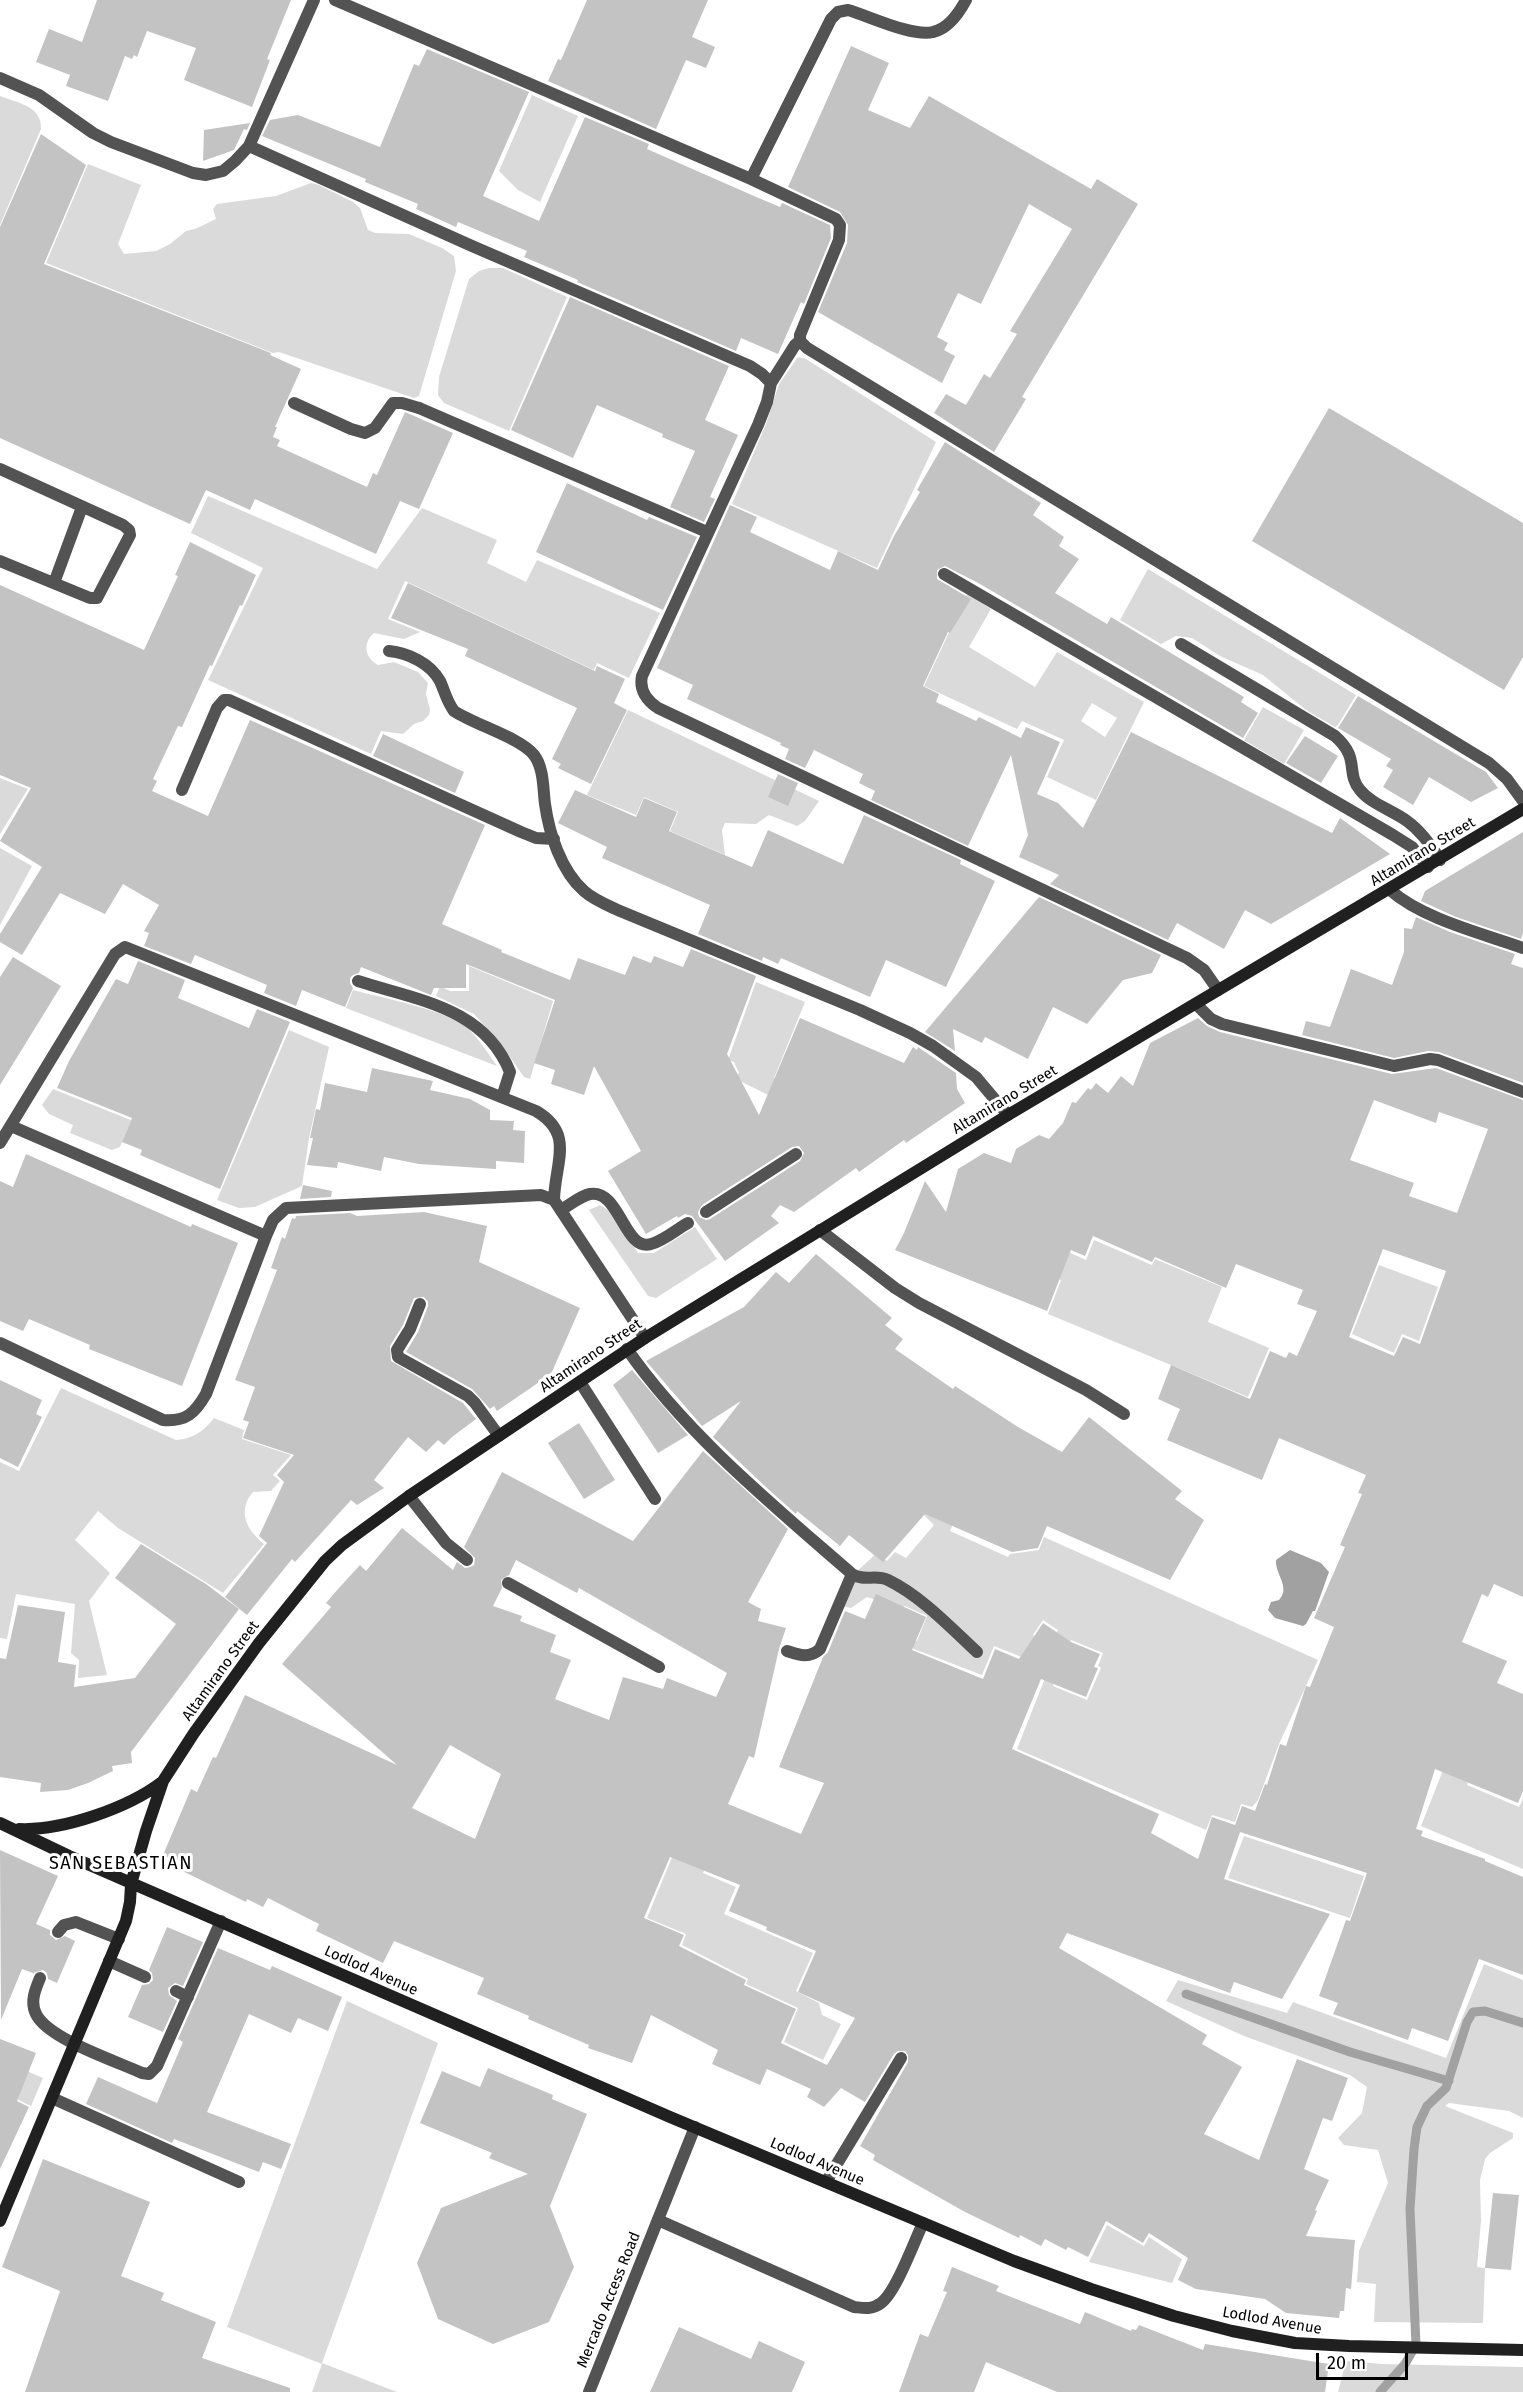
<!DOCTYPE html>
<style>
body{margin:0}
#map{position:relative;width:1523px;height:2392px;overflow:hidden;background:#fff;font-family:"Fira Sans",sans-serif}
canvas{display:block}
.scale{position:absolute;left:1316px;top:2353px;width:92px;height:27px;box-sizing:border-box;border:3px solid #000;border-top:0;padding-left:8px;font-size:18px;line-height:21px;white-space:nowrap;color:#000;-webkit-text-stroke:4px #fff;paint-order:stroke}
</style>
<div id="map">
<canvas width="1523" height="2392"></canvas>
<div class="scale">20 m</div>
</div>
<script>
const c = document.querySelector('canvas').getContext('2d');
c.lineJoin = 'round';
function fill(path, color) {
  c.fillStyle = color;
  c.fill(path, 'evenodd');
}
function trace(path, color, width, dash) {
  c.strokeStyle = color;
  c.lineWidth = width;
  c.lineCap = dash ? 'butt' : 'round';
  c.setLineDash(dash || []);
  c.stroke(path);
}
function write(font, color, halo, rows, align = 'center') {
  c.font = font + ' "Fira Sans",sans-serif';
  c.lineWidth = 6;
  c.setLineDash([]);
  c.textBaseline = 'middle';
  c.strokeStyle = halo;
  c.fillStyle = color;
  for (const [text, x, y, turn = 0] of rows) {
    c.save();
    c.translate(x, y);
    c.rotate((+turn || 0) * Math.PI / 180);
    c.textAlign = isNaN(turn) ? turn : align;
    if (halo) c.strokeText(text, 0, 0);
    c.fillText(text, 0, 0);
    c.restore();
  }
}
fill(new Path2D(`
 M532 95 578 116 540 202 518 190 499 171Z
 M0 96C18 103 42 106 41 129L0 225Z
 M88 164 141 185 118 244 124 254 156 251 170 244 186 231 195 229 216 219 213 209 217 204 276 196 311 183 319 185 353 202 360 208 368 230 375 233 409 234 442 248 454 256 456 271 419 396 414 398 279 352 273 353 46 263Z
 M489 268H503L567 297 509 431 444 403 438 395 439 377 469 279 479 271Z
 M798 357 806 359 936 442 877 568 732 504 766 424 779 384Z
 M208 496 377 569 422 508 497 540 487 563 526 582 537 560 660 613 629 678 597 663 594 670 405 581 388 619 420 632 404 639 374 633C362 643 365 658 378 665L394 662 418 672 428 683 426 694 430 710 429 715 423 721 414 724 403 734 381 731 371 754 208 680 263 568 191 533Z
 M1148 569 1356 695 1338 725 1335 727 1306 710 1263 675 1220 656 1192 638 1176 636 1161 644 1120 620Z
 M967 594 991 609 969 647 1035 687 1057 652 1144 702 1096 800 1047 777 1064 740 1022 721 1017 729 924 686ZM1092 703 1117 718 1105 737 1081 721Z
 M1263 707 1304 730 1284 764 1244 740Z
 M628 710 819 801 805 821 797 826 769 815 756 824 725 823 722 830 725 855 670 831 678 812 644 797 636 815 587 795Z
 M0 778 28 789 0 834Z
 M0 848 32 866 0 925Z
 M469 966 553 1001 530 1079 524 1077 501 1044 474 1014 436 996 440 986 450 991H469Z
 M756 982 805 1002 774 1078 816 1095 798 1110 732 1077 739 1073 734 1062 728 1060Z
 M353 990C382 998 442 1009 465 1026 478 1037 487 1052 497 1066L346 1008Z
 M289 1030 329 1047 309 1138 302 1186 255 1207 239 1208 217 1200Z
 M53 1089 131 1120 120 1147 112 1150 70 1133 73 1125 49 1114 42 1105Z
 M600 1205 611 1212 638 1253H654L695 1227 717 1259 656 1298 648 1296 589 1210Z
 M1094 1240 1152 1265 1155 1259 1222 1287 1208 1322 1269 1348 1248 1397 1048 1314 1061 1280 1031 1268 1053 1245 1086 1260Z
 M1379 1265 1438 1287 1419 1341 1402 1334 1394 1353 1352 1334Z
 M61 1388 176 1440C193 1439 204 1431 214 1418L244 1430 242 1439 291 1455 273 1475 280 1481 271 1491 253 1492C237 1510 246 1530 264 1544L223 1593 118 1528 98 1511 75 1540 110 1573 89 1601 107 1675 78 1678 79 1660 71 1653 75 1604 16 1594 7 1639 0 1638V1462L19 1471Z
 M903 1507 955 1519 950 1531 1008 1557 1010 1554 1039 1550 1044 1537 1318 1660 1279 1744 1258 1800 1252 1807 1241 1804 1235 1822 1212 1815 1206 1830 1017 1749 1049 1668 994 1646 982 1675 885 1638 888 1629 917 1641 927 1616 905 1606 900 1608 867 1597 851 1608 835 1605 843 1584 877 1553 887 1561 895 1552 906 1558 934 1525 924 1515ZM1043 1620 1058 1630 1048 1645 1033 1635ZM1071 1640 1103 1653 1098 1666 1101 1668 1087 1700 1053 1686Z
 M1460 1727 1486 1737 1467 1785 1519 1807 1523 1799V1869L1421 1826Z
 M686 1823 718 1835 703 1873 736 1887 724 1914 813 1953 796 1991 819 2003 822 2015 841 2024 823 2060 784 2042 798 2008 746 1984 748 1979 682 1945 686 1934 647 1918Z
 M1244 1836 1364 1876 1350 1918 1228 1878Z
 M1484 1964 1523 1980V2118L1509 2111 1449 2103 1445 2106 1513 2133V2138L1490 2153 1485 2159 1480 2180 1481 2221 1477 2267 1485 2268 1483 2323 1374 2322 1376 2284 1357 2282 1359 2251 1388 2183 1378 2150 1344 2145 1338 2138 1362 2113 1367 2087 1350 2075 1244 2036 1166 2001 1178 1980 1287 2013 1293 2002 1446 2058Z
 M347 2001 438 2043 322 2363 397 2392H312L322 2364 227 2327Z
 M15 2066 43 2078 31 2106 0 2091V2072Z
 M1107 2225 1144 2246 1149 2237 1182 2259 1172 2283 1089 2262Z
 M1346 2361 1382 2364 1523 2367V2392H1338Z`), '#dadada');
fill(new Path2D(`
 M1290 1550 1321 1563 1329 1572 1315 1611H1313L1306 1624 1303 1626 1275 1618 1268 1610 1271 1602 1279 1600C1291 1587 1275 1575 1276 1560Z`), '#a1a1a1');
trace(new Path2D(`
 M1186 1994 1350 2052 1449 2081
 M1380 2392 1405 2364 1416 2345 1410 2209 1414 2149 1417 2127 1427 2106 1446 2088 1467 2022 1473 2012 1485 2011 1523 2023`), '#a1a1a1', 9);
fill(new Path2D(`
 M97 0H291L267 59 270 60 252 107 184 80 196 48 147 31 137 57 134 55 132 59 125 56 108 101 66 86 70 75 36 62 49 29 82 42Z
 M587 0H708L692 37 715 47 706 68 686 60 656 129 548 81 558 59 561 60Z
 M851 46 889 63 868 110 910 128 929 96 1091 189 1097 179 1138 204 1022 397 1026 399 994 452 934 413 946 394 966 405 984 374 990 378 1017 334 1010 331 1072 229 1029 204 981 304 958 293 937 337 948 343 944 350 955 356 942 383 818 312 847 243 848 225 840 212 788 187Z
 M427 49 529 92 483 196 539 221 585 117 649 144 647 149 754 196 780 207 782 203 830 225 831 238 804 304 801 302 778 354 741 338 736 351 577 282 578 280 524 257 527 251 458 222 456 227 416 209 418 204 365 182 366 179 262 136 270 120 298 115 380 147 414 64 419 66Z
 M250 123 247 130 244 129 234 150 203 161 204 130Z
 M41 134 86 165 44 264 271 353 270 355 301 369 275 427H277L273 437 280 440 277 446 367 487 373 473 377 475 405 412 453 433 419 509 400 501 376 554 255 499 250 510 206 490 190 524 0 438V227Z
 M570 297 729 366 705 420 738 435 710 497 715 499 704 522 670 507 695 451 662 437 663 434 597 405 573 458 511 430Z
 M1329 408 1523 523V657L1504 690 1252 541Z
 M945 442 1041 503 1033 515 1064 537 1059 546 1079 559 1055 593 1107 624 1111 617 1244 697 1241 702 1258 713 1243 738 980 584 945 566 937 570V579L971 599 950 633 948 632 923 686 939 694 936 702 976 721 979 717 1021 738 1026 727 1060 742 1037 794 1058 803 1083 828 1131 732 1332 833 1340 818 1390 854 1271 924 1245 910 1224 949 1177 923 1168 940 1050 884 1059 875 1019 857 1028 835 1011 755 968 846 871 800 875 791 859 783 863 774 814 750 805 768 785 759 789 749 780 745 781 743 687 699 693 685 657 668 730 505 757 517 750 532 830 570 838 551 878 570 894 536 920 492 917 490Z
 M567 483 647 520 649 517 697 537 663 610 536 552Z
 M190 542 256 575 242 606 240 605 212 666 210 665 182 727 178 726 153 779 157 781 152 791 208 816 250 720 485 825 442 924 502 950 501 952 570 980 578 958 625 975 633 956 651 963 654 956 683 967 691 949 756 976 727 1054 759 1115 800 1018 904 1063 913 1047 917 1050 918 1047 956 1073 957 1089 965 1103 906 1143 904 1140 859 1172 856 1168 794 1212 780 1205 771 1216 779 1223 725 1261 692 1216 685 1214 678 1218 677 1216 646 1234 608 1171 641 1151 594 1066 584 1095 551 1084 555 1070 534 1063 555 1000 466 964V988H434L431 995 361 967 359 973 353 975 350 978V983L353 988 345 1007 302 990 296 1006 264 993 267 985 195 955 191 964 144 946 149 933 144 931 159 905 123 884 105 914 60 893 22 955 0 942V934L42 867 0 841 31 788 0 775V585L144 650 178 576 175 575ZM799 1146 804 1153 800 1161 710 1219 706 1220 699 1217 698 1212 702 1205 792 1147Z
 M408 583 595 671 597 666 625 679 614 703 627 710 591 784 558 768 561 764 552 759 577 708 465 656 468 649 391 618Z
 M1358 696 1486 772 1498 788 1471 802 1429 777 1413 805 1383 787 1393 770 1386 766 1391 759 1338 728Z
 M383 734 464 772 455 793 373 756Z
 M1305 736 1338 756 1321 783 1286 763Z
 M778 774 798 783 788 806 768 797Z
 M575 790 636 817 644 798 677 812 669 831 752 867 768 830 843 864 864 815 961 860 960 864 995 881 946 987 886 960 870 997 781 958 778 964 763 957 762 961 698 934 710 905 602 858 607 847 558 823Z
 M1523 832V933L1521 939 1456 917 1421 901 1425 891Z
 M1039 897 1161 955 1152 973 1123 980 1087 1024 1053 1007 1028 1059 985 1037 982 1043 953 1029 955 1051 925 1032Z
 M1416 917 1450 932 1515 954 1511 964 1523 968V1083L1439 1052 1428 1051 1394 1058 1302 1035 1306 1021 1330 1027 1351 969 1392 985 1404 952V928L1412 929Z
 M13 957 61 986 0 1085V977Z
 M138 961 185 980 178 998 249 1028 257 1009 290 1022 220 1189 140 1155 142 1150 122 1142 132 1118 57 1088 69 1061 116 979 128 984Z
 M1198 1018 1207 1026 1220 1032 1392 1074 1436 1068 1523 1100V1597L1494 1584 1488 1597 1482 1594 1462 1642 1507 1661 1497 1683 1523 1694V1791L1518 1803 1435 1769 1416 1829 1423 1831 1421 1836 1485 1859V1861L1523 1877V1975L1479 1959 1448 2041 1412 2028 1408 2040 1333 2014 1338 2003 1319 1996 1346 1920 1350 1921 1367 1873 1240 1832 1224 1879 1330 1914 1282 1999 1234 1982 1230 1993 1067 1933 1059 1948 1207 2035 1202 2044 1242 2067 1204 2134 1259 2160 1297 2059 1348 2078 1332 2121 1323 2118 1304 2169 1329 2180 1315 2210 1317 2211 1306 2236 1355 2240 1351 2289 1346 2288 1344 2311H1340L1339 2318 1286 2313 1265 2299 1196 2289 1178 2280 1188 2258 1149 2233 1143 2243 1106 2221 1088 2257 1068 2247 1066 2250 1045 2239 1041 2246 1020 2235 1019 2238 965 2212 873 2160 875 2155 860 2146 908 2062V2055L905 2051H898L894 2054 865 2102 841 2088 824 2107 807 2097 811 2089 767 2069 760 2085 712 2064 718 2050 651 2015 632 2063 588 2048 589 2045 528 2019 529 2016 477 1994 484 1978 394 1941 383 1963 316 1931 319 1924 268 1898 263 1907 247 1899 246 1902 168 1864 170 1858 163 1855 191 1789 197 1792 213 1757 216 1758 245 1695 397 1765 282 1664 331 1607 326 1603 338 1589 360 1565 366 1571 402 1528 453 1570 457 1562 465 1568 470 1567 474 1565 475 1558 464 1547 502 1472 633 1541 703 1451 788 1529 748 1602 761 1609 758 1621 786 1628 779 1649 754 1758 749 1756 728 1804 801 1834 824 1783 779 1767 823 1657 828 1652 845 1611 865 1619 876 1594 926 1617 912 1650 983 1679 995 1649 1019 1659 1043 1623 1071 1642 1100 1654 1094 1667 1098 1668 1086 1697 1041 1679 1012 1749 1159 1814 1151 1833 1198 1859 1212 1817 1235 1825 1242 1806 1255 1811 1265 1784 1267 1785 1280 1744 1286 1746 1306 1686 1310 1687 1334 1627 1314 1618 1345 1547 1340 1545 1362 1494 1358 1493 1366 1475 1279 1438 1262 1480 1167 1440 1180 1409 1158 1399 1171 1365 1250 1399 1270 1351 1286 1358 1289 1352 1297 1356 1317 1311 1297 1304 1303 1290 1236 1264 1226 1288 1155 1257 1152 1262 1093 1236 1085 1256 1071 1250 1047 1311 895 1250 904 1233 925 1181 946 1212 958 1169 984 1153 1011 1163 1016 1149 1039 1135 1049 1139 1063 1123 1072 1102 1076 1103 1088 1088 1091 1090 1096 1083 1108 1093 1121 1076 1133 1086 1150 1043ZM1374 1100 1436 1123 1439 1112 1488 1129 1457 1213 1409 1196 1414 1183 1350 1160ZM1383 1249 1446 1271 1420 1344 1403 1337 1394 1356 1349 1337ZM516 1560 577 1593 579 1588 727 1673 716 1697 667 1678 663 1689 623 1677 609 1720 555 1699 571 1660 550 1652 556 1635 520 1621 522 1616 493 1606 502 1588 501 1580 509 1575ZM450 1745 501 1774 475 1839 412 1808ZM670 1857 740 1885 729 1911 767 1927 766 1930 816 1951 798 1992 855 2018 827 2065 781 2043 796 2009 744 1985 746 1980 679 1946 684 1935 644 1918Z
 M372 1068 433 1081 430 1090 470 1099 490 1110V1120L514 1121 513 1130 525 1131 524 1163 496 1161V1169L419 1164 384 1157 381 1171 338 1162 337 1168 307 1165 313 1138H310L316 1109 320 1110 325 1083 367 1092Z
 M26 1154 191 1227 192 1224 238 1243 182 1386 89 1349 90 1345 29 1319 23 1331 0 1321V1181L13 1187Z
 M303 1185 332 1191 331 1197 300 1199Z
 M424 1212 487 1226 479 1262 580 1308 551 1374 497 1411 494 1406 490 1409 472 1389 406 1352 418 1332 428 1306V1302L424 1297 414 1298 403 1325 390 1346 391 1361 463 1403 476 1419 452 1437 444 1445 438 1440 426 1452 408 1437 374 1480 384 1488 357 1505 351 1500 295 1562 292 1559 247 1615 225 1597 267 1543 259 1536 284 1482 277 1475 294 1455 243 1438 249 1422 243 1420 255 1387 235 1380 277 1270 271 1268 282 1237 285 1239 292 1218 295 1219 296 1216 350 1213 357 1216Z
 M816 1254 892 1318 885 1325 903 1339 895 1349 953 1389 955 1386 1018 1427 1062 1452 1089 1417 1182 1491 1175 1499 1204 1520 1170 1580 1047 1526 1038 1548 1012 1552 925 1514 883 1562 849 1535 840 1546 797 1511 796 1514 768 1489 713 1437 741 1401 702 1426 646 1361 744 1307 776 1272 789 1283Z
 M632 1370 688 1435 658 1453 613 1385Z
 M0 1380 42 1400 36 1414 42 1417 18 1467 0 1458Z
 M579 1423 615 1480 584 1499 548 1443Z
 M141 1544 206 1584 239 1609 131 1752 132 1763 112 1766 113 1771 88 1783 68 1790 40 1792 41 1783 0 1777V1658L6 1659 18 1605 65 1612 58 1662 76 1665 74 1687 135 1678 176 1624 115 1578Z
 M0 1850 58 1876 36 1924 50 1930V1935L56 1940 65 1936 75 1941 57 1983 48 1979 47 1973 43 1970 33 1973 22 1969 1 2020Z
 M167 1927 203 1942 183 1986 175 1983 168 1988 169 1995 177 2001 163 2032 128 2017 142 1985 149 1984 153 1980 152 1973 149 1970Z
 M218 1948 270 1970 272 1966 342 1997 328 2031 298 2018 291 2033 249 2014 207 2112 291 2144 281 2169 263 2162 259 2172 174 2139 172 2143 86 2104 98 2077 157 2103 183 2042 178 2039Z
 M0 2039 36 2053 17 2101 29 2107 0 2169Z
 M488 2068 553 2095 552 2099 587 2114 550 2206 574 2267 549 2322 493 2344 438 2319 417 2263 441 2208 528 2174 489 2158 492 2153 420 2123 442 2071 480 2087Z
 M43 2159 150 2202 121 2276 164 2293 161 2300 216 2322 202 2358 290 2388V2392H25L60 2291 2 2267Z
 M1493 2193 1519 2195 1511 2270 1485 2268Z
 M952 2267 999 2286 996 2291 1080 2324 1085 2312 1131 2331 1132 2329 1136 2330 1139 2325 1203 2350 1205 2344 1329 2364 1325 2392H1057L986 2362 974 2392H899L920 2334 928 2337 947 2292 943 2291Z
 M679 2327 751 2359 759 2341 805 2362 792 2392H650Z`), '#c3c3c3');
trace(new Path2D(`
 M294 403 351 429 365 433 375 428 393 403H402L419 408
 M0 469 123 525 129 530 130 535 97 598H90L0 561
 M944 574 1393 835 1412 847 1428 867
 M54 583 82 507
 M1181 644 1335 736C1361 759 1345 772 1360 790 1371 804 1392 810 1407 821 1421 831 1431 845 1440 860
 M389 651C408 653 430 663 440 681 445 692 447 702 454 711 475 725 521 738 534 755 544 768 543 789 545 804 549 833 561 871 584 891 594 900 607 905 620 911L860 1010 910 1033 933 1046 976 1077 1008 1115
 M182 790 217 708 224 700H229L521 832 536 838 554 839
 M358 981C416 1000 484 1007 510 1072L502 1097
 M561 1210C570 1205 580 1196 590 1194 620 1189 624 1252 651 1244 663 1241 677 1229 688 1223
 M706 1212 796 1154
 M820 1230 895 1288 919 1303 1086 1390 1124 1414
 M420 1304 410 1329 397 1350 398 1357 468 1396 475 1403 499 1436
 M627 1349C686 1434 774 1506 852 1574 864 1582 875 1574 888 1580 921 1596 950 1627 977 1652
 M580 1382 655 1499
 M409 1496 446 1543 467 1560
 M508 1583 659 1667
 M787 1651C799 1655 809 1659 820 1649L852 1574
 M58 1932 64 1925 76 1922 119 1939
 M109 1961 145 1977
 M40 1978C35 1990 30 2002 36 2014 48 2039 116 2061 142 2073L149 2074 157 2066 221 1921
 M176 1991 188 1997
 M52 2098 239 2182
 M826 2182 901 2058
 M658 2220 854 2307C864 2308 872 2310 881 2303 896 2292 914 2242 923 2223`), '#535353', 12);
trace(new Path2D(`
 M335 0 751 179 836 219 840 225 839 240 800 335V341L807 348 1489 763 1507 779 1523 801
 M0 78 39 95 93 133 111 142 193 173 206 175 223 171 235 161 249 146 314 0
 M249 146 472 246 750 366 762 374 771 383
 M751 179 831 19 838 12 848 10C869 16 912 37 933 32 948 29 959 13 966 0
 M800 341 795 345 771 383 767 402 758 425 642 676C639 690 647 701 658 708L1187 958 1204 970 1218 990
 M419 408 707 532
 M1390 890C1423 919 1481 933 1523 948
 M1196 1004 1211 1019 1222 1024 1394 1066 1430 1059 1438 1060 1523 1092
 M11 1126 266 1236
 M0 1143 115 954 125 947 536 1111C575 1134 555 1162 554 1200
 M0 1343 163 1420C186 1422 195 1413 206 1394L266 1236 273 1220 286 1208 541 1195 554 1200 645 1338
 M589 2392 695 2127`), '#535353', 12);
trace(new Path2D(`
 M0 1823 69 1856 670 2117 1014 2261 1091 2289 1174 2316 1232 2331 1295 2343 1349 2346 1523 2350
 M19 1829C62 1831 128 1808 162 1782
 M0 2221 126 1921 130 1902 131 1884 146 1831 163 1781 194 1733 259 1643 325 1561 342 1545 409 1496 645 1338 1008 1115 1523 809`), '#202020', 12);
write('15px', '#000', '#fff', [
 ["Altamirano Street",1423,852,-31],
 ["Altamirano Street",1005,1100,-31],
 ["Altamirano Street",591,1356,-34],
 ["Altamirano Street",221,1671,-54],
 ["Lodlod Avenue",371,1971,24],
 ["Lodlod Avenue",817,2162,23],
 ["Mercado Access Road",609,2300,-68],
 ["Lodlod Avenue",1272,2321,10]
]);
c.letterSpacing = '1.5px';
write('18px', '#000', '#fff', [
 ["SAN SEBASTIAN",121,1864]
]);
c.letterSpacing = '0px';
</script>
